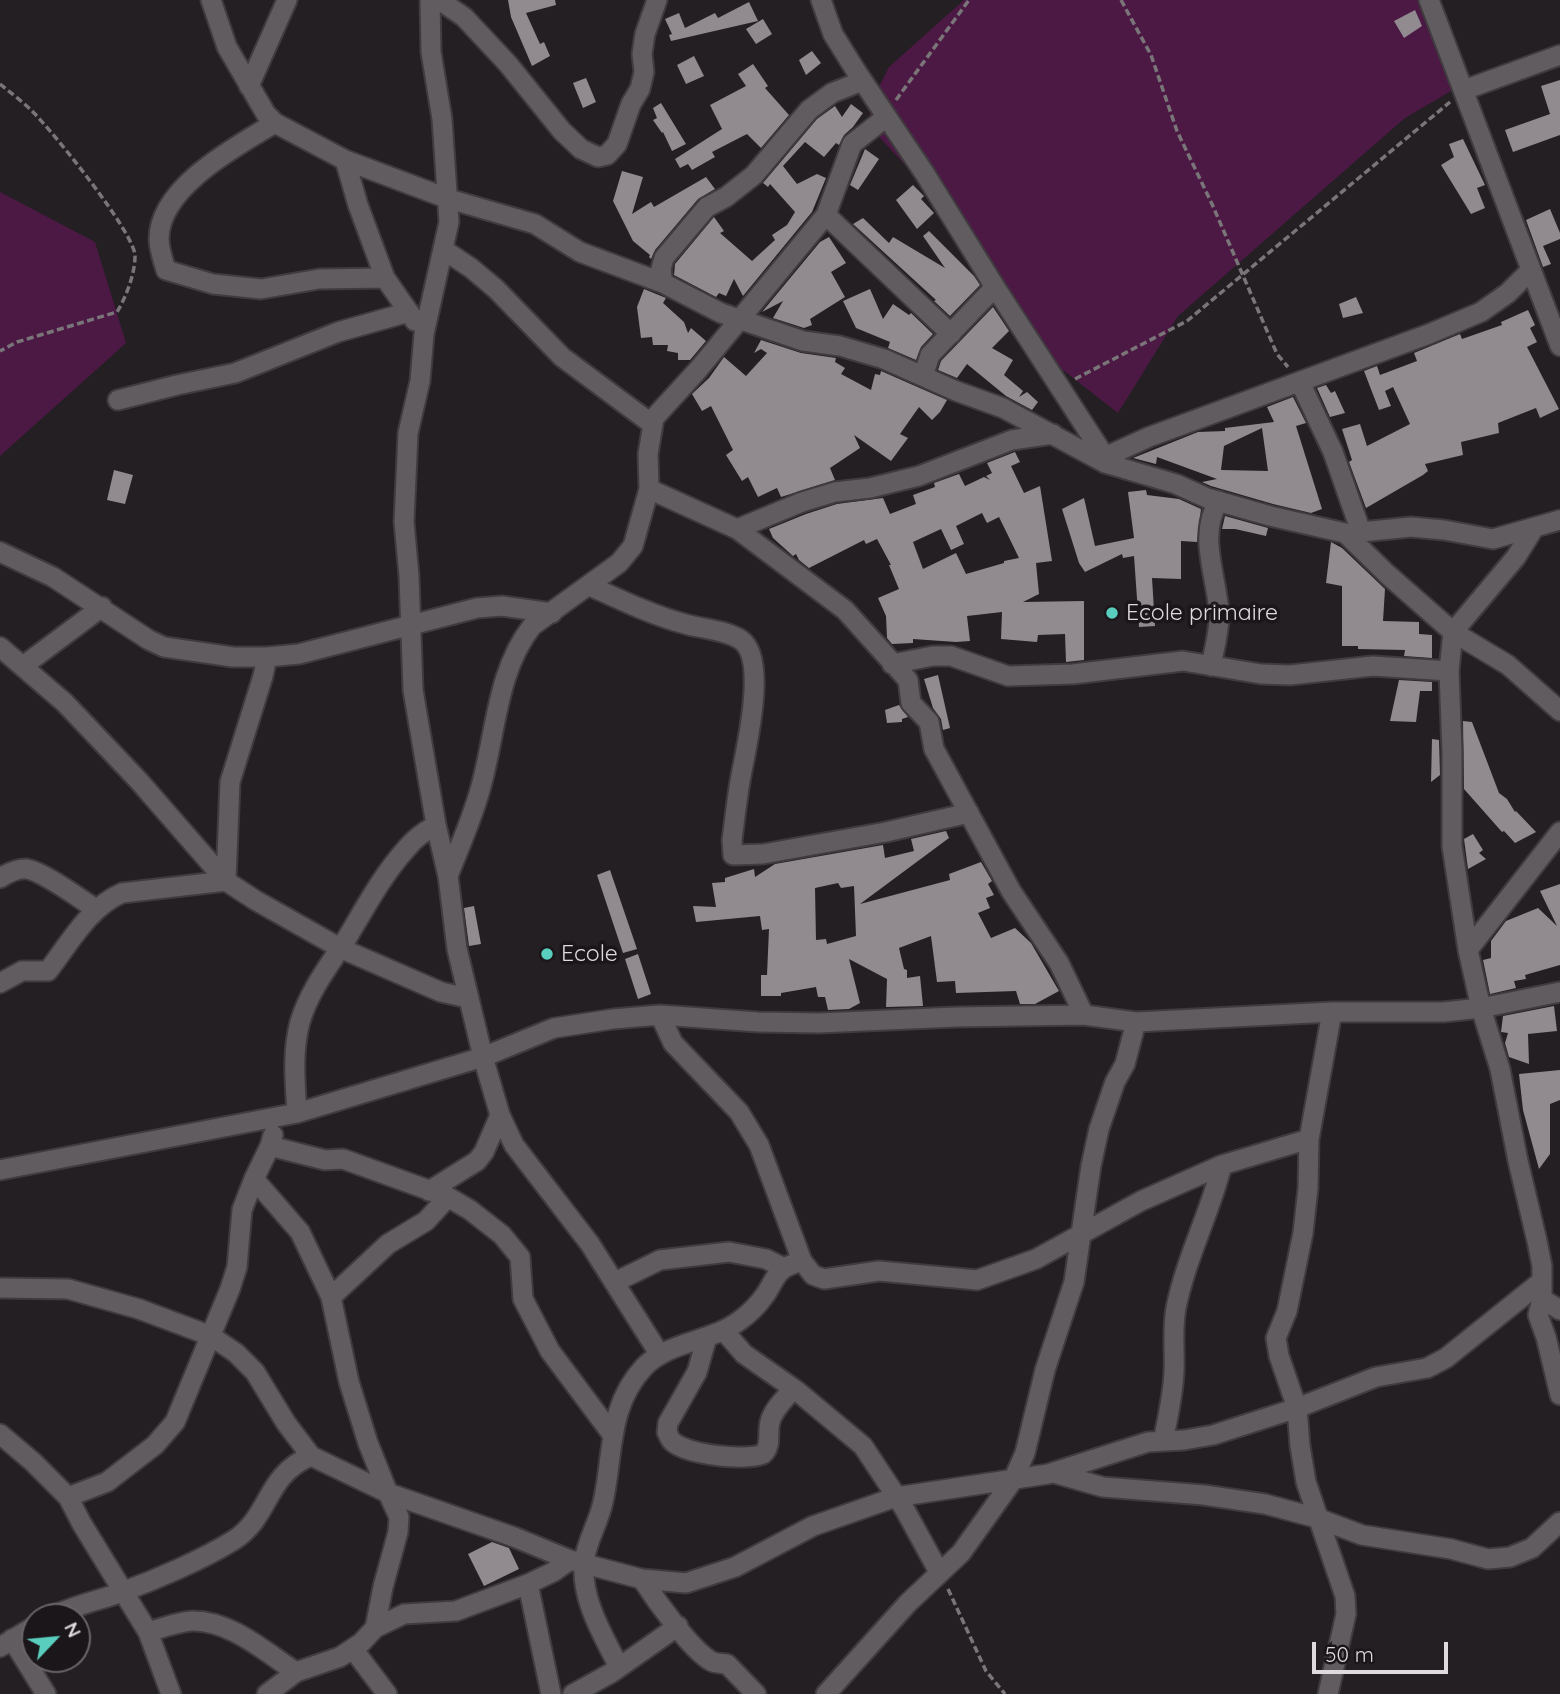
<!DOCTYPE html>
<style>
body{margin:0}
#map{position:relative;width:1560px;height:1694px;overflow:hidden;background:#241f23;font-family:Quicksand,sans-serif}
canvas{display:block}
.north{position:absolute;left:21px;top:1603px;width:70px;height:70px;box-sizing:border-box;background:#1a1619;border:2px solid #686467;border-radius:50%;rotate:64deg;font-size:19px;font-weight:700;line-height:28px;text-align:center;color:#dedadd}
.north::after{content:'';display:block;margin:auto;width:24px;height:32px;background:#5acebe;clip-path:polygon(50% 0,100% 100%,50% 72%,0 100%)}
.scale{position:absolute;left:1312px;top:1642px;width:136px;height:32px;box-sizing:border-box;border:4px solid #dedadd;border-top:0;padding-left:9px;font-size:21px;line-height:24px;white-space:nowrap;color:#dedadd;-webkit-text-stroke:5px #1a1619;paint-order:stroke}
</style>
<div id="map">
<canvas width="1560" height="1694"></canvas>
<div class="north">N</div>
<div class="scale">50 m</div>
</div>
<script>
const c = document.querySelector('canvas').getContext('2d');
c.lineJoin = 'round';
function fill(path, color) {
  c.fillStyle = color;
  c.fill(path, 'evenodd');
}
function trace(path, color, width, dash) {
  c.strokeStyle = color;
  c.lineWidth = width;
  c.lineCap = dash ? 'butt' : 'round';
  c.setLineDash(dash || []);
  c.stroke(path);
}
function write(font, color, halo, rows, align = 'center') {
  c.font = font + ' Quicksand,sans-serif';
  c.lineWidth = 7;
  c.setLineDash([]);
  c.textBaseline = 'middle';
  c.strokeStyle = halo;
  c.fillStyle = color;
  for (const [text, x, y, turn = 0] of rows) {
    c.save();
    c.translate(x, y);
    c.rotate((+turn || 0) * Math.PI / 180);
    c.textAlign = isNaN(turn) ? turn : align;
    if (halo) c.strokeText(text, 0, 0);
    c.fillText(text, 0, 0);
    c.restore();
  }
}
fill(new Path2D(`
 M964 0H1418L1458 87 1405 118 1178 316 1118 413 1027 342 937 199 868 125 872 101 889 67Z
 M0 192 95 242 126 343 0 456Z`), '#4c1945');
fill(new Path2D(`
 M508 0H555L556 5 526 13 540 44 544 42 550 56 532 66 511 17Z
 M749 2 758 21 671 41 669 35 672 34 665 19 679 13 685 28 715 13 718 18Z
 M1415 10 1422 26 1404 38 1394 21Z
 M763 19 772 34 756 44 746 29Z
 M812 51 821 63 806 75 799 60Z
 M694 56 704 76 686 84 677 65Z
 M753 64 768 86 765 88 789 115 761 148 747 134 712 152 715 157 692 170 688 164 680 168 675 159 722 129 710 105 746 86 738 74Z
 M586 78 596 102 583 108 573 83Z
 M1560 80V135L1513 152 1505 130 1550 114 1541 86Z
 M661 103 686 144 672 151 663 132 662 133 653 120 657 118 653 108Z
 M851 104 863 113 853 127 844 135 839 145 836 143 824 157 805 142 783 166 797 184 817 174 826 178 812 212 743 296 734 279 726 296 719 293 716 297 674 275 675 264 714 217 724 231 720 233 752 261 775 240 772 235 787 225 795 212 770 184 768 187 763 183 817 119 835 106 842 117Z
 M1463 139 1485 185 1477 188 1485 208 1471 214 1441 165 1454 157 1449 144Z
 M865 149 879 159 858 190 850 185Z
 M622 171 643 177 632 214 651 202 654 207 706 177 715 189 698 199 655 250 651 259 649 257 650 255 633 241 613 201Z
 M913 185 924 196 921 199 934 213 917 229 896 200Z
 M1550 209 1560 233V239L1543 246 1551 264 1543 267 1526 220Z
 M863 218 889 243 893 237 945 268 923 236 929 231 974 276 980 285 950 316 934 301 936 300 853 224Z
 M829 237 846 263 831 272 845 297 810 319 812 325 804 328 773 318 783 301 762 312 820 242Z
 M644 289 666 298 663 303 684 322 688 333 691 328 706 341 690 360H678V353L667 351 668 345H653L652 337 641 338 637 307Z
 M870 289 883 319 893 304 909 315 911 313 933 334 921 347 916 360 888 348 890 342 856 328 843 301Z
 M1356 297 1363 313 1343 318 1339 304Z
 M993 307 1009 331 992 348 1013 360 1004 375 1023 391 1019 397 1027 392 1038 402 1032 410 1006 396 967 364 957 378 938 370 941 361Z
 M1528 310 1535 325 1530 328 1537 342 1527 347 1559 409 1540 418 1536 408 1498 423 1499 433 1461 442 1463 455 1425 464 1428 471 1423 475 1366 508 1349 462 1352 460 1342 429 1360 424 1367 446 1410 424 1393 387 1385 391 1391 406 1379 410 1364 371 1377 366 1380 375 1417 361 1414 353 1460 334 1462 339 1502 325 1501 322Z
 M761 340 801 353 836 358 835 362 845 368 841 374 871 390 875 374 880 375 881 371 947 400 940 412 932 420 919 407 900 434 908 438 891 461 854 435 860 448 830 468 835 480 781 497 777 488 758 497 748 477 742 481 726 455 733 450 711 406 702 411 692 394 709 378 724 357 746 376 767 353 761 349 754 353Z
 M1326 385 1331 393 1335 391 1345 413 1330 417 1317 388Z
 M1293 397 1306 423 1296 426 1322 509 1311 513 1273 504 1211 486 1202 482 1217 479 1157 457 1156 464 1133 458 1198 432 1225 431V428L1274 422 1267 407ZM1262 428 1268 471 1221 470 1224 446Z
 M1015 452 1020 462 1011 466 1024 493 1040 486 1052 561 1036 563 1039 594 1023 602 1084 601V660L1066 662 1065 634 1038 635 1037 642 1001 639 1002 612 967 616 970 641 956 642 913 639V643L892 644 887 638 886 616 878 598 899 589 889 565H891L877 539 866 544 864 540 809 568 799 560 796 554 793 556 773 538 769 529 806 514 837 504 883 498 890 514 916 504 913 495 935 487 934 483 959 474 965 486 984 477 990 480 986 476 992 473 987 463ZM982 513 987 523 999 517 1019 558 1004 561V563L966 574 956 553 923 569 913 542 941 529 951 550 964 544 956 526Z
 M114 470 133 475 125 504 107 500Z
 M1146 490 1147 495 1179 499 1201 509 1197 542 1181 541V579L1152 578 1155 626 1139 627 1134 556 1123 558 1122 554 1085 572 1079 563 1062 509 1084 498 1095 546 1134 538 1128 492Z
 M1225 516 1268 528 1266 536 1235 529H1222Z
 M1331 542 1342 548 1385 589 1383 621 1419 622V634L1432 635V658L1404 656 1405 650 1358 649V646H1342V586L1326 583Z
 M938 675 950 728 943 730 941 719 933 708 924 679Z
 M1399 680 1432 682V691H1420L1416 722 1390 721Z
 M899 705 908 717 902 719V722L887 723 885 710Z
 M1463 721 1472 722 1499 793 1507 799 1515 812 1516 811 1536 832 1515 843 1504 831 1502 832 1464 789Z
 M1432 739 1439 740 1440 775 1431 782Z
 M946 831 949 838 860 904 950 880 949 874 981 862 992 881 988 884 994 895 986 898 990 908 978 913 991 938 1015 928 1031 943 1059 991 1035 1004H1020L1016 991 956 993 955 981 937 982 931 936 899 948 904 969 907 970V978L920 976 923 1006 886 1007 887 979 849 959 860 1003 849 1009 828 1010 825 997H818L816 987 781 993V996H761V975H767L769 929 762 930 760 916 696 922 693 906 716 907 712 883 725 882V878L754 869 755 877 775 864 883 845 885 858 914 851 911 839ZM838 883 841 888 854 886 856 936 827 944 826 939 816 940 815 888Z
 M1473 834 1483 850 1479 853 1486 859 1468 869 1464 839Z
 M610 870 637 949 623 953 597 875Z
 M1560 884V965L1525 975 1526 979 1514 981 1516 988 1490 994 1483 960 1491 958V941L1506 921 1538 908 1557 926 1540 891Z
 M474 906 481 944 469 946 464 908Z
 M638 954 651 994 638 999 625 959Z
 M1554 1006 1557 1031 1528 1034 1529 1064 1509 1057 1505 1043 1508 1033 1501 1032 1503 1016Z
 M1560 1070V1100L1550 1104V1154L1539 1169 1523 1110 1519 1074Z
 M492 1542 509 1548 519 1569 484 1586 468 1554Z`), '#918b90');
const minor = new Path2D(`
 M211 0 227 47 266 114 275 123 345 160 449 199 535 224 580 252 663 283 721 313 803 341 840 346 884 359 956 391 1003 408 1105 463 1176 484 1207 498 1270 516 1345 533 1387 574 1453 632 1508 665 1560 711
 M430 0 431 52 442 119 449 222 424 334 420 381 408 433 404 522 409 576 413 690 436 825 448 876 457 949 483 1057 500 1115 514 1145 590 1244 660 1355
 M439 0 464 17 508 64 562 131 581 149 598 157 607 155 617 144 631 104 640 89 644 72 642 54 645 34 657 0
 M821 0 833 34 856 71 925 174 995 287 1105 457V463
 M1429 0 1560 346
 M249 86 287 0
 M1464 90 1560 55
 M275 123C237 146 159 187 159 239 159 249 163 260 166 270L213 284 261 289 319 279 385 278
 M345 160 358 205 385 278 415 321
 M826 215 951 334
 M444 250 471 268 496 289 562 357 652 424
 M663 283 661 269 664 258 707 207 726 197 754 175 809 110 832 93 862 81
 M923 376 930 355 995 287
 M1300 382 1333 452 1361 532 1411 527 1444 530 1493 539 1560 520
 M118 400 177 385 235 373 338 332 409 312
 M1105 457 1149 437 1429 334 1481 312 1508 293 1531 270
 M649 489 737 529 845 610 908 680 911 703 929 722 934 749 1011 891 1059 963 1084 1015
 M1534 528 1516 557 1453 632 1449 671 1452 752V846L1468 950 1481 1008 1500 1069 1518 1161 1537 1241 1542 1266V1299L1538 1315 1546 1337 1560 1395
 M737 529 802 502 835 492 870 488 919 476 1012 440 1053 434
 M0 552 53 577 149 640 164 647 233 657H267L299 654 477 608 502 606 552 613
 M590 586C621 600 652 615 685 624 703 629 726 630 741 640 768 659 746 748 741 776 737 797 735 818 732 840L733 855 763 854 886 832 969 813
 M0 647 65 703 139 781 226 881 255 900 340 948 441 992 468 998
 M892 664 933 656H951L1008 676 1073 674 1183 661 1261 674 1290 675 1373 666 1449 671
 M23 666 102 607
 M1211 666C1214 650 1220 629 1219 613 1217 577 1197 534 1219 501
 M448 876C459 848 472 819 480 790 496 735 496 672 532 626L619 563 633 546 649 489 648 454 654 418 697 371 826 215 852 144 880 122 885 115
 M0 878C8 873 18 868 27 869 44 872 80 899 96 909
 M1468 950 1560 832
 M0 983 22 971H48C69 944 89 907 122 893L226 881 230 782 263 676 267 657
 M660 1015 673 1043 739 1112 759 1145 802 1261
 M297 1113C295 1082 292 1052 300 1022 309 991 330 964 347 938 365 908 383 874 407 848 415 838 425 831 436 825
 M270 1146 325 1160 343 1159 448 1197 470 1210 502 1235 520 1257 523 1299 550 1351 612 1434
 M0 1170 297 1113 483 1057 554 1028 613 1019 660 1015 758 1022 819 1023 956 1017 1084 1015 1136 1022 1332 1012H1443L1481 1008 1560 992
 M254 1179 300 1232 331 1297 349 1382 368 1443 388 1493 514 1537 570 1560 642 1579 686 1583 735 1567 813 1526 896 1497 1048 1474 1148 1442 1184 1440 1213 1435 1297 1408 1376 1377 1427 1368 1446 1358 1542 1281
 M429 1191 477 1161 484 1152 500 1115
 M615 1282 660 1260 729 1252 766 1259 784 1268
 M0 1288 68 1289 139 1309 211 1336 236 1353 255 1372 286 1423 311 1456 388 1493 399 1517 398 1532 383 1587 375 1628
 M331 1297 388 1244 426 1221 448 1197
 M1542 1299 1560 1310
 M724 1331 744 1354 797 1391 863 1446 904 1508 939 1572
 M707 1337 697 1372 668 1423 667 1432C669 1436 670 1440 673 1442 688 1455 745 1461 763 1454 772 1446 767 1433 770 1422 773 1409 785 1399 793 1389
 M0 1434 33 1462 68 1497 82 1524 148 1632 171 1694
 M1163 1441C1168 1418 1173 1395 1174 1372 1175 1351 1172 1329 1176 1308 1186 1258 1210 1213 1222 1165
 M1054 1473 1103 1487 1204 1495 1265 1504 1317 1518 1362 1535 1451 1549 1488 1559 1510 1557 1532 1548 1560 1522
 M68 1497 107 1482 155 1445 175 1422 230 1289 237 1267 242 1210 254 1179 270 1146 273 1135
 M642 1579C655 1599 691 1650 711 1661 716 1664 721 1663 727 1664L756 1694
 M528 1584 551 1694
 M51 1617C74 1605 98 1601 122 1592 155 1580 204 1559 234 1540 271 1516 265 1475 311 1456
 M148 1632C162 1628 177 1622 192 1621 230 1620 265 1652 296 1672L340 1657 361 1643 375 1628 404 1614 456 1611 528 1584 553 1572 570 1560
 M12 1639 46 1694
 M0 1647 35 1626
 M353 1649 387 1694
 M619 1667C603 1635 581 1600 584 1562 586 1542 599 1522 603 1502 614 1454 607 1407 644 1367 669 1341 711 1342 739 1321 749 1314 758 1305 765 1295 771 1287 774 1276 783 1269 788 1265 796 1263 802 1261L813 1275 824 1279 879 1271 977 1280 1036 1259 1141 1201 1222 1165 1309 1139
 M267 1694 296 1672
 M573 1694 611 1673 678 1626
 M826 1694 908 1603 961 1553 1013 1480 1025 1453 1045 1370 1074 1282 1091 1166 1099 1129 1115 1082 1125 1064 1136 1022
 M1328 1694 1346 1614 1345 1596 1306 1482 1300 1446 1297 1408 1279 1356 1276 1338 1287 1311 1303 1233 1308 1188 1309 1139 1332 1012`);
trace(minor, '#3f3b3e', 23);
trace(new Path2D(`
 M1121 0 1151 55 1177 131 1212 204 1277 354 1288 367
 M0 84C11 93 23 102 33 112 53 132 135 233 135 256 135 274 126 297 117 312L17 342 0 351
 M896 100 969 0
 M1075 379 1187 321 1450 102
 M948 1589 986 1671 1005 1694`), '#797578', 3.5, [7, 3.5]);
trace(minor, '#615c60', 19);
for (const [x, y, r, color] of [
 [1112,613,7,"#5acebe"],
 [547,954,7,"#5acebe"]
]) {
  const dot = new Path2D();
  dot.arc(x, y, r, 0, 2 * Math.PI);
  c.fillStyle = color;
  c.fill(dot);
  trace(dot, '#1a1619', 2.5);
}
write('23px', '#dedadd', '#1a1619', [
 ["Ecole primaire",1126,613],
 ["Ecole",561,954]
], 'left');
</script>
